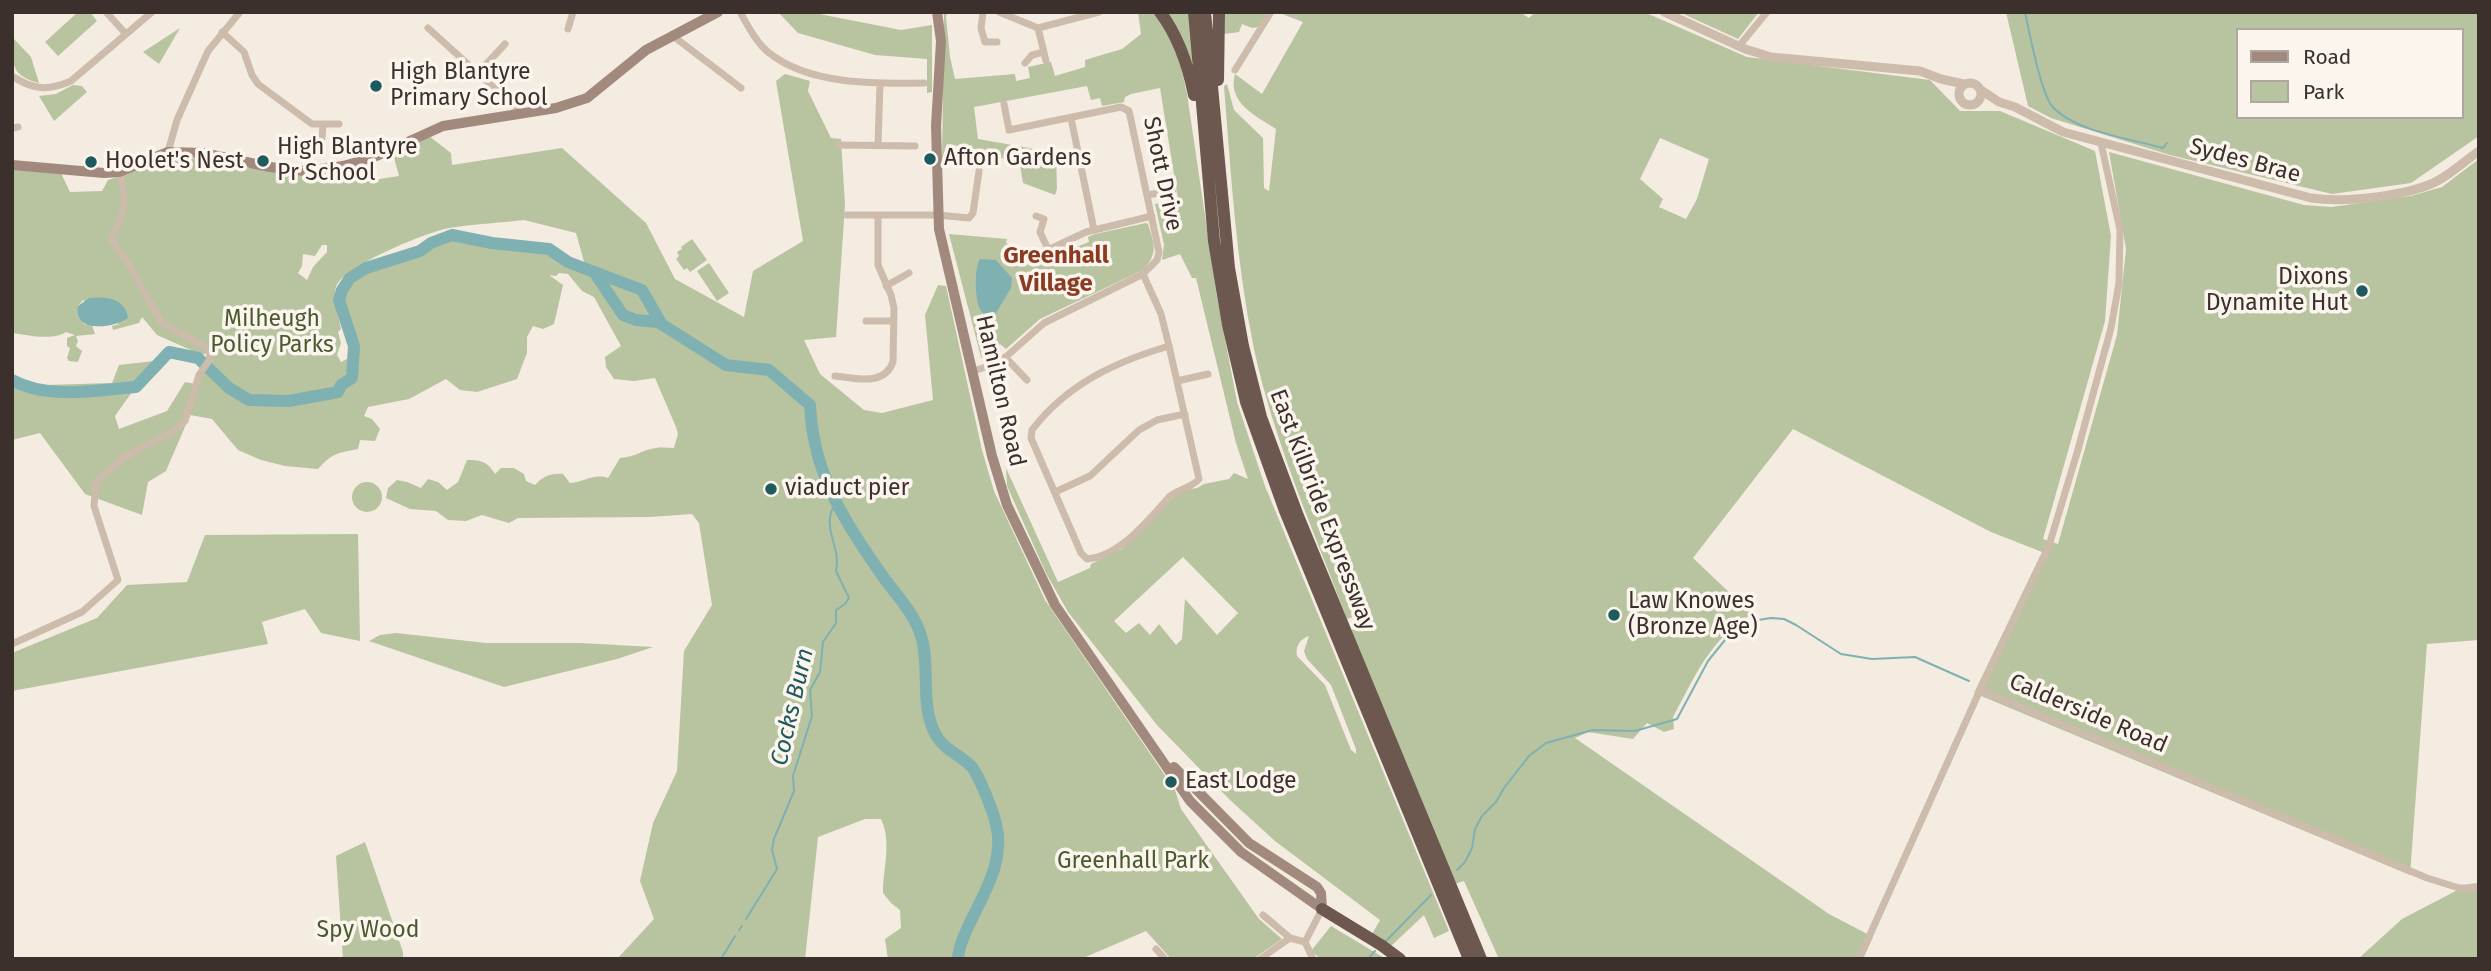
<!DOCTYPE html>
<style>
body{margin:0}
#map{position:relative;width:2491px;height:971px;overflow:hidden;background:#f4ebe1;font-family:"Fira Sans",sans-serif}
canvas{display:block}
.frame{position:absolute;inset:0;border:14px solid #3b302b;pointer-events:none}
.legend{position:absolute;left:2236px;top:28px;width:228px;height:91px;box-sizing:border-box;background:#fbf5ee;border:2px solid #aea6a0;margin:0;padding:9px 12px;list-style:none;font-size:21px;color:#3b302b}
.legend li{display:flex;align-items:center;gap:14px;height:35px}
.legend b{width:35px;border:2px solid #aea6a0}
</style>
<div id="map">
<canvas width="2491" height="971"></canvas>
<div class="frame"></div>
<ul class="legend">
<li><b style="height:9px;background:#a18a7d"></b>Road</li>
<li><b style="height:19px;background:#b8c4a0"></b>Park</li>
</ul>
</div>
<script>
const c = document.querySelector('canvas').getContext('2d');
c.lineJoin = 'round';
function fill(path, color) {
  c.fillStyle = color;
  c.fill(path, 'evenodd');
}
function trace(path, color, width, dash) {
  c.strokeStyle = color;
  c.lineWidth = width;
  c.lineCap = dash ? 'butt' : 'round';
  c.setLineDash(dash || []);
  c.stroke(path);
}
function write(font, color, halo, rows, align = 'center') {
  c.font = font + ' "Fira Sans",sans-serif';
  c.lineWidth = 7;
  c.setLineDash([]);
  c.textBaseline = 'middle';
  c.strokeStyle = halo;
  c.fillStyle = color;
  for (const [text, x, y, turn = 0] of rows) {
    c.save();
    c.translate(x, y);
    c.rotate((+turn || 0) * Math.PI / 180);
    c.textAlign = isNaN(turn) ? turn : align;
    if (halo) c.strokeText(text, 0, 0);
    c.fillText(text, 0, 0);
    c.restore();
  }
}
fill(new Path2D(`
 M78 12H90L97 21 58 56 45 42Z
 M778 12H809L901 30 932 25V92L927 93V59L875 55 798 33Z
 M944 12H948L946 16 950 57 955 79 1015 74 1016 81 1030 78 1028 67 1051 62 1055 76 1085 67V60L1122 49 1141 34 1138 12H1153C1173 36 1181 64 1187 94L1217 297 1237 402 1265 486 1449 931 1434 938 1424 915 1390 947 1372 934 1380 920 1275 841 1231 801 1157 725 1068 612 1046 573 1007 486 1006 468 1058 582 1090 568 1091 564 1122 549 1176 495 1184 490 1197 488 1204 484 1229 479 1234 473 1248 479 1236 443 1196 278H1192L1180 254 1162 260 1164 245 1155 204 1178 199 1160 88 1131 94 1125 97 1124 102 1102 106 1100 98 1091 100 1087 86 974 107 978 139 1029 148 1056 155 1057 189 1055 195 1023 183 1019 159 996 158 979 150 947 144 942 160ZM1183 557 1238 613 1217 635 1185 599 1182 639 1176 645 1159 624 1150 635 1139 623 1126 633 1114 621ZM1309 636 1304 651 1307 659 1331 685 1356 749V754L1351 750 1325 685 1297 656C1295 646 1300 639 1309 636Z
 M1166 12H1189L1193 63 1191 62Z
 M1224 12H1267L1259 27 1252 28 1242 24 1239 32 1224 34Z
 M1277 12H1520L1529 18 1535 12H1644L1747 57 1930 80 1960 111H2000L2095 151 2111 236 2105 321 2043 539 2058 544 2117 335 2126 249 2109 152 2304 205 2331 207 2411 196 2442 187 2479 159V640L2427 644 2410 875 1974 693 2042 552 1991 532 1793 429 1693 558 1752 614C1709 640 1696 675 1673 717L1674 729 1664 732 1647 723 1633 739 1588 732 1575 738 1829 914 1873 937 1863 959H1499L1464 881 1455 884 1351 630 1370 622 1366 613 1347 619C1314 531 1274 442 1254 349 1236 262 1231 174 1224 86L1227 84 1234 110 1263 138 1264 188 1269 191 1276 129C1256 116 1227 103 1235 74L1262 94 1303 22ZM1660 138 1709 159 1697 199 1686 219 1659 207 1663 199 1640 179Z
 M1679 12H1759L1738 39Z
 M2006 12H2479V136L2411 183 2332 194 2170 155 2051 118 2028 106ZM2237 30H2461V117H2237Z
 M180 28 159 64 143 52Z
 M14 39 31 57 39 83C12 76 12 65 12 40Z
 M785 74 810 81 808 91 831 138 841 139 845 205 836 337 804 340 820 374 864 410 882 413 933 400 925 315 938 285 946 286 982 450 994 491 1045 600 1175 790 1181 809 1259 919 1282 939 1253 959H1171L1146 931 1081 959H888L885 939 901 928 900 910 891 903 883 893C883 868 892 842 881 819H865L818 837 805 959H617L654 919 640 881 653 823 677 771 684 651 712 605 699 523 692 514 650 517 518 518 509 523 482 515 466 521 448 520 436 511 410 509 386 498 388 488 397 480 407 482 421 488 428 479 438 482 447 490 458 482 467 460C481 460 488 462 495 474L501 468H514L524 474 526 481 535 485C544 476 550 473 563 474L570 483C585 482 593 473 608 478L620 458C636 457 641 450 656 448 662 447 668 448 674 448L678 434 676 427 655 378 634 381 614 379 606 367 605 357 621 346 594 297 582 291 568 274 559 273 556 276 549 275 563 285 554 324 543 329 533 326 527 337V353L517 379 477 392 460 390 446 379 409 399 368 407 364 416 372 419 380 429 375 441 360 440 358 449C338 453 332 453 318 469L285 466 261 460 238 450 212 419 190 415 166 471 148 482 142 515 85 494 40 433 12 440V386L112 383 119 365 154 361 115 416 119 429 167 411 185 382 196 384 210 352 202 355 157 335 142 317 139 323 113 330 112 326 119 324 83 300 78 306 84 324 92 325 95 334 76 336 78 341 76 346 82 351 78 362 69 361 67 358 70 348 67 346V338L75 335 66 332C53 341 27 335 12 333V170L61 173 70 192 102 191 108 180 169 159 202 158 242 168H264L282 174 339 168 352 173 359 170 368 176 367 181 399 176 393 154 429 136 451 153 452 165 562 148 646 223 675 279 744 317 753 271 803 241 776 81ZM524 220 576 233 586 269 568 262 548 248 543 250 452 235 431 243 420 251 366 268 350 278 342 290 339 301 353 341 357 345 356 354 341 362 337 355 341 343 338 332 341 329C339 317 332 299 336 287 343 266 427 232 449 228 473 224 499 223 524 220ZM322 245H327V252L313 267 307 280 298 273 302 266 303 254 315 256Z
 M73 85 82 86 87 92 54 121 39 96 56 94Z
 M1146 223 1148 224C1154 244 1159 253 1143 270L1040 319 1006 349 1000 344 991 354 994 359 988 360 981 357 949 234 1007 239 1006 243 1025 250 1031 262 1071 243 1074 248 1089 242 1088 237 1095 234Z
 M692 239 707 260 690 272 687 268 684 270 676 259 679 256 677 252 682 249 681 247Z
 M709 263 729 293 717 301 697 271Z
 M352 497a15 15 0 1 1 30 0a15 15 0 1 1-30 0Z
 M358 534 360 641 321 633 305 609 262 622 268 644 12 691V653L97 618 127 585 187 582 205 535Z
 M396 633 486 643H580L653 647 617 659 504 687 369 641 380 635Z
 M365 842 403 952V959H343L336 856Z
 M2479 883V959H2358L2402 919 2469 884Z
 M1331 926 1386 959H1321L1311 951Z`), '#b8c4a0');
fill(new Path2D(`
 M980 259 996 260 1012 278 1011 288 993 318C987 316 982 314 979 307 975 295 974 269 980 259Z
 M89 298C106 296 126 298 128 318 114 328 73 334 78 306Z`), '#7fb0b2');
trace(new Path2D(`
 M2025 12C2029 31 2041 94 2052 106 2073 131 2131 139 2163 148L2167 143
 M1457 870 1465 862 1472 848 1475 829 1482 816 1496 802 1504 788 1529 756 1546 743 1593 730 1635 731 1677 719 1708 661 1725 640 1758 620 1771 618 1784 619 1796 625 1841 654 1872 659 1915 657 1969 681
 M746 919 777 869 772 850 774 839 794 791 793 776 812 716 810 690 820 672 823 642 836 623V610L845 604 849 598 836 571C842 548 820 527 835 504
 M739 930 742 926
 M1386 941 1431 895
 M721 959 735 936
 M1368 959 1375 951`), '#7fb0b2', 2);
trace(new Path2D(`
 M589 270 642 290 662 325
 M12 380C48 400 97 390 136 387L169 352 198 358 229 388 249 400 289 401 338 392 341 385 352 378 354 346 339 300 342 290 350 278 366 268 420 251 431 243 452 235 492 243 549 249 568 262 594 272 623 315 636 320 658 322 726 365 769 370 810 405C813 474 845 523 884 578 897 596 915 614 921 636 931 667 919 705 936 735 944 750 959 754 971 766 979 775 993 811 996 824 1006 862 982 896 967 929 963 938 958 949 958 959`), '#7fb0b2', 12);
trace(new Path2D(`
 M106 12 126 34
 M740 12C748 26 756 42 768 52 808 85 876 84 924 83
 M983 12 981 28 985 42H997
 M999 12 1038 28 1099 12
 M428 28 523 114
 M1038 28 1046 61
 M568 29 573 12
 M222 32 244 52 252 75 258 84 312 124H339
 M673 36 741 88
 M1739 46 1767 12
 M1025 63 1032 55 1044 52
 M1235 70 1271 12
 M478 73 505 44
 M12 76C33 90 48 91 71 81L152 12
 M1071 118 1094 230
 M12 128 18 127
 M322 138 323 125
 M878 144 880 84
 M839 145 915 146
 M168 152 177 120 208 51 240 12
 M1148 195 1173 190
 M847 215H938L969 218 973 213 979 171
 M1036 216 1044 219 1040 232 1048 249
 M1031 258 1086 232 1152 216
 M1143 274 1161 314 1169 346C1115 362 1067 384 1032 430L1031 438 1081 553 1087 559C1121 556 1149 519 1170 496 1179 489 1193 487 1199 479L1169 346
 M886 286 909 273
 M866 321H893
 M1005 357 1027 380
 M973 371 999 363 1044 323 1143 274 1157 260 1159 252 1129 111 1121 107 1009 130 1004 104
 M835 376C855 378 884 387 893 362L894 308 891 295 878 265V215
 M1177 381 1208 374
 M1055 492 1090 476 1139 430 1157 420 1185 414
 M12 644 82 612 118 580 94 506 96 482 123 458 174 431 185 421 199 375 210 359 209 349 162 323 128 263 111 238C125 215 128 197 119 172
 M1980 690 2427 878 2459 888H2479
 M1263 915 1290 938 1305 942
 M1305 942 1322 909
 M1305 942 1313 959
 M1156 949 1165 959
 M1260 959 1290 938
 M1859 959 1980 690 2048 549 2077 453 2111 328 2119 283 2120 230 2101 143`), '#cdbbac', 7);
trace(new Path2D(`
 M1664 12 1745 49 1771 57 1920 71 1941 79 1964 84
 M1959 94a11 11 0 1 1 22 0a11 11 0 1 1-22 0Z
 M1981 90 1999 102 2015 107 2063 132 2311 198C2343 203 2411 196 2439 180 2453 172 2466 160 2479 151`), '#cdbbac', 9);
trace(new Path2D(`
 M937 12 941 41 936 126 939 229 992 456 1007 505 1055 605 1190 801 1241 852 1322 909
 M12 165 104 173 119 172 168 152 203 153 270 167 305 171 343 166 372 158 443 126 556 108 587 98 646 50 718 12
 M1174 767 1249 843 1317 887 1321 893 1322 909`), '#a18a7d', 10);
trace(new Path2D(`
 M1160 12C1179 37 1188 65 1194 95
 M1194 12 1214 241 1228 325 1246 402 1285 511 1469 959
 M1205 12 1229 268 1243 346 1261 417 1298 516 1481 959
 M1218 80 1219 12
 M1322 909 1381 945 1400 959`), '#6c584f', 12);
for (const [x, y, r, color] of [
 [376,86,7,"#1f5a5e"],
 [930,159,7,"#1f5a5e"],
 [263,161,7,"#1f5a5e"],
 [91,162,7,"#1f5a5e"],
 [2362,291,7,"#1f5a5e"],
 [771,489,7,"#1f5a5e"],
 [1614,615,7,"#1f5a5e"],
 [1171,782,7,"#1f5a5e"]
]) {
  const dot = new Path2D();
  dot.arc(x, y, r, 0, 2 * Math.PI);
  c.fillStyle = color;
  c.fill(dot);
  trace(dot, '#fbf5ee', 2.5);
}
write('23px', '#3b302b', '#fbf5ee', [
 ["High Blantyre",390,73],
 ["Primary School",390,99],
 ["High Blantyre",277,148],
 ["Pr School",277,174],
 ["Afton Gardens",944,159],
 ["Hoolet's Nest",105,162],
 ["Dixons",2348,278,"right"],
 ["Dynamite Hut",2348,304,"right"],
 ["viaduct pier",785,489],
 ["Law Knowes",1628,602],
 ["(Bronze Age)",1628,628],
 ["East Lodge",1185,782]
], 'left');
write('23px', '#3b302b', '#fbf5ee', [
 ["Sydes Brae",2245,161,15],
 ["Shott Drive",1162,174,78],
 ["Hamilton Road",1000,391,77],
 ["East Kilbride Expressway",1322,510,69],
 ["Calderside Road",2088,714,23]
]);
write('23px', '#4a5a2e', '#fbf5ee', [
 ["Milheugh",272,320],
 ["Policy Parks",272,346],
 ["Greenhall Park",1133,862],
 ["Spy Wood",368,931]
]);
write('bold 24px', '#8c3b22', '#fbf5ee', [
 ["Greenhall",1056,256],
 ["Village",1056,284]
]);
write('italic 24px', '#1f5a5e', '#fbf5ee', [
 ["Cocks Burn",793,707,-77]
]);
</script>
